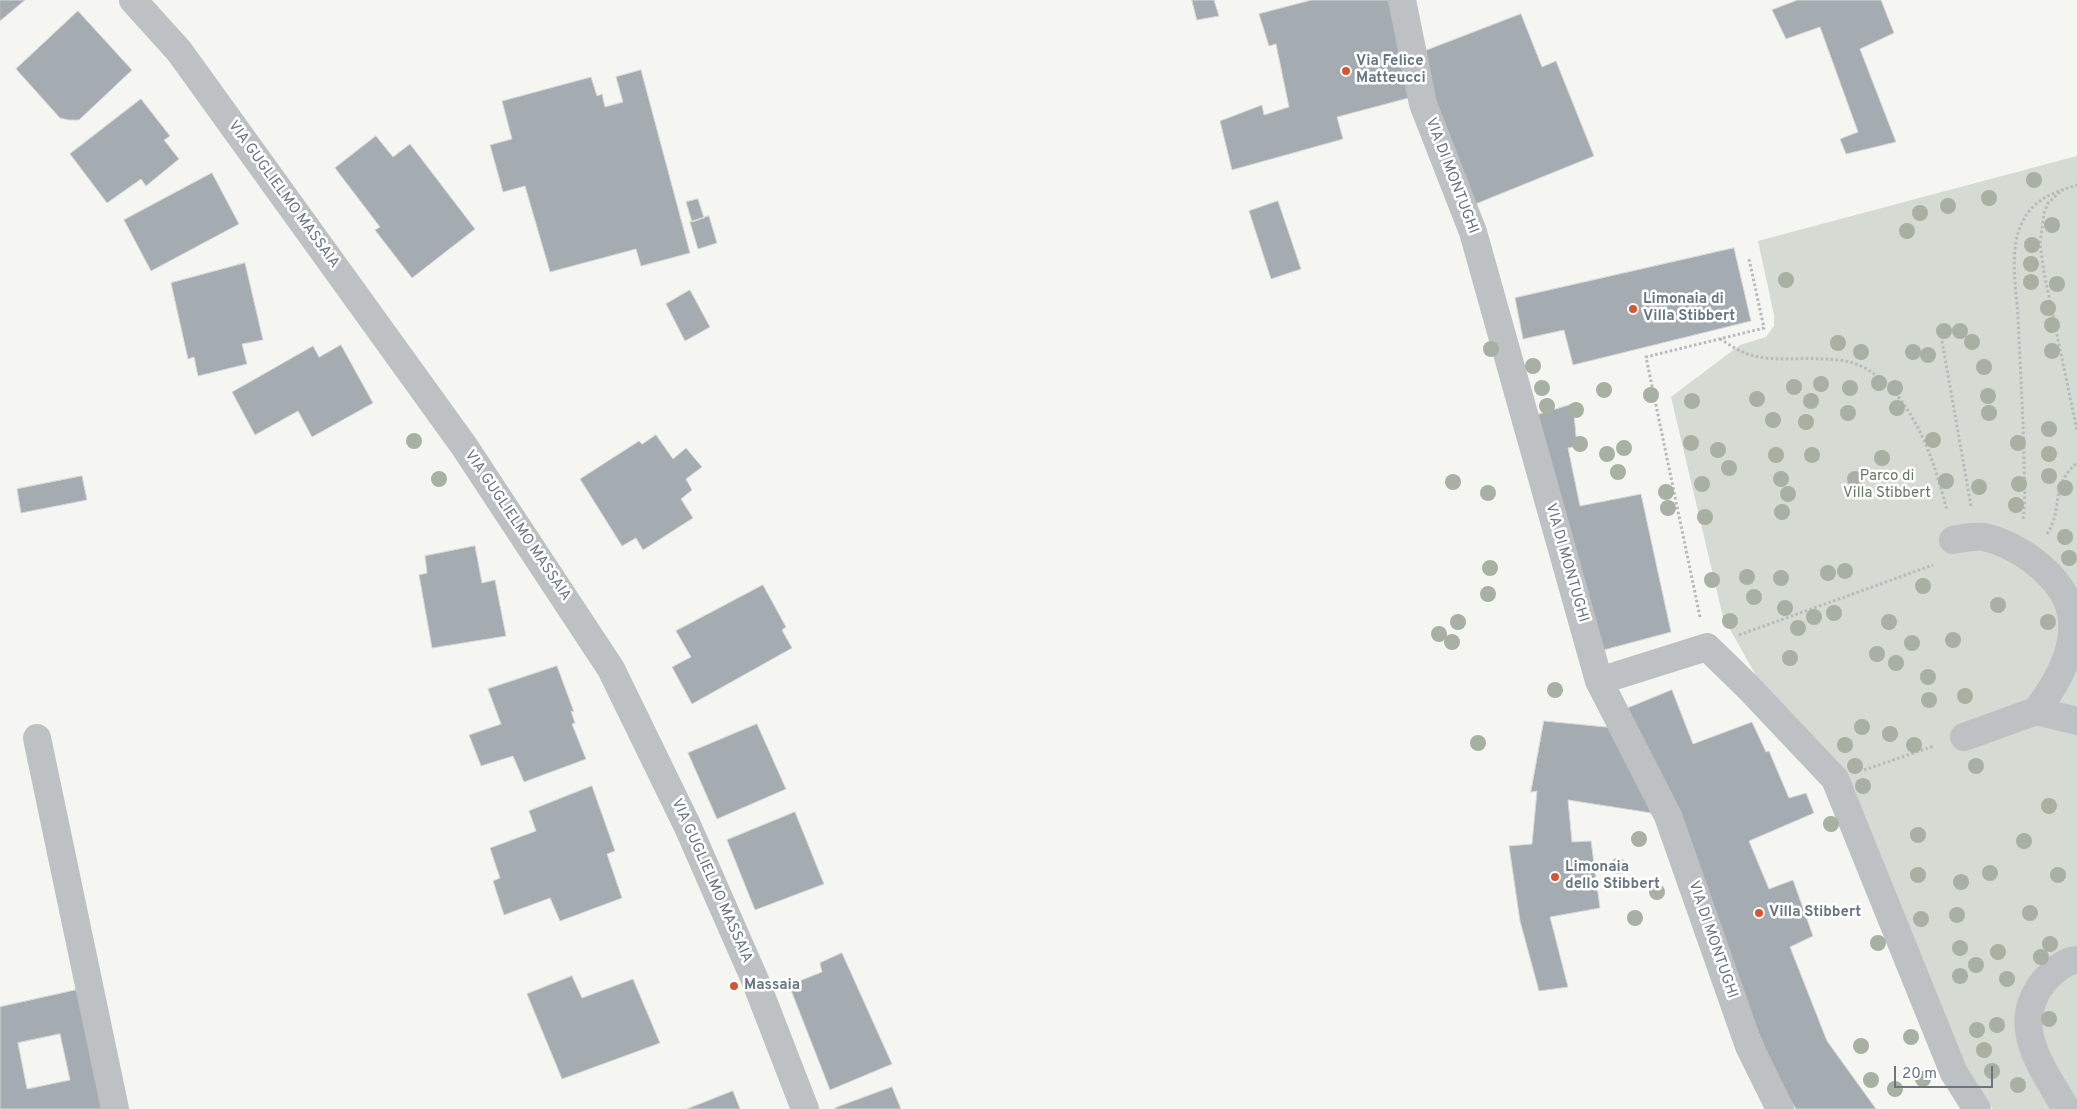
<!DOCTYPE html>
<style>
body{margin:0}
#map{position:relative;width:2077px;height:1109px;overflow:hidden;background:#f5f5f2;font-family:Overpass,sans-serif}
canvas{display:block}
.scale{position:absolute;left:1894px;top:1066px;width:99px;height:22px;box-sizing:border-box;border:2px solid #677681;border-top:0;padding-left:6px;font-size:15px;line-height:18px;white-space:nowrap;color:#677681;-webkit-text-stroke:4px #fff;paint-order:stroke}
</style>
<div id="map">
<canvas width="2077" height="1109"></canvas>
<div class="scale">20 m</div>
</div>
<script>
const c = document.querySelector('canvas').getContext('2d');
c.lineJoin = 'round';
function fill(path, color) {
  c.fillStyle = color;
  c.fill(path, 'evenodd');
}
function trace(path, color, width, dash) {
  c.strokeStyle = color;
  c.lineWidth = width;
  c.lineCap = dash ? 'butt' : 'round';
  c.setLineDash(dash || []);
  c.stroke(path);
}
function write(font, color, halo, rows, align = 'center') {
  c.font = font + ' Overpass,sans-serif';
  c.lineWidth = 5;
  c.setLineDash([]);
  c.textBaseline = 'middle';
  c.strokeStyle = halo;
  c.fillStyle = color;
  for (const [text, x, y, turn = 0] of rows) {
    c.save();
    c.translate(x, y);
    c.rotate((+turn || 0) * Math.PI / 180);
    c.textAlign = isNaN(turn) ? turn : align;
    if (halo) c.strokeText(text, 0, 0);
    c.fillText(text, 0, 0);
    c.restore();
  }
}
fill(new Path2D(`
 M2077 156V1109H1993L1963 1062 1845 773 1762 686 1723 617 1671 397 1740 345 1766 337 1774 326V315L1758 241Z`), '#d5dad2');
const building = new Path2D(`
 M0 0H25L0 21Z
 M1192 0H1214L1219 16 1197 20Z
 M1312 0H1394L1416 96 1337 117 1343 139 1232 170 1220 121 1262 105 1264 115 1289 107 1276 44 1269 46 1259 14Z
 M1798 0H1881L1894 33 1860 49 1896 142 1846 154 1840 139 1858 132 1820 27 1786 39 1772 10Z
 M78 11 132 70 79 120H69L60 118 16 69Z
 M1521 14 1542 67 1556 61 1594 156 1473 205 1417 54Z
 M641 70 690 253 641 266 636 249 550 272 525 186 503 192 490 145 512 139 502 101 591 77 597 96 602 94 605 107 623 102 616 77Z
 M141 99 170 136 164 140 179 159 146 186 141 179 107 203 70 154Z
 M376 136 393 157 410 144 475 229 412 278 375 230 380 227 335 168Z
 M212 173 239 224 151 271 124 220Z
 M698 199 704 218 692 222 686 202Z
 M1278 201 1301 269 1271 279 1249 211Z
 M709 216 717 243 698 249 690 222Z
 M1734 248 1751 321 1573 365 1564 330 1523 339 1515 298Z
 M245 263 263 340 242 344 247 364 198 376 194 357 188 359 171 283Z
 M690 290 710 327 685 341 666 304Z
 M341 345 373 403 312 437 298 411 255 435 232 392 313 346 319 357Z
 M1573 404 1577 446 1568 448 1580 506 1641 494 1671 632 1596 652 1537 415Z
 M656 435 673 459 686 448 702 467 686 479 692 490 681 499 693 518 643 550 636 538 622 546 580 479 639 441 642 444Z
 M82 476 87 500 21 513 17 489Z
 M475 546 482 583 495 580 506 636 432 648 419 575 427 573 425 556Z
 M763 585 786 627 782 630 792 648 692 704 672 667 691 657 676 631Z
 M557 666 574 712 571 711 575 723 572 724 586 759 524 782 513 756 481 766 469 735 501 724 488 689Z
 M1672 690 1693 744 1752 722 1766 752 1769 751 1789 798 1806 793 1814 813 1749 841 1769 889 1793 880 1813 936 1790 947 1827 1041 1876 1109H1796L1780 1084 1623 710Z
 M1544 721 1616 728 1658 814 1568 800 1572 842 1591 841 1600 908 1550 917 1568 987 1539 991 1520 921 1509 846 1532 844 1537 791 1531 792Z
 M757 724 786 789 717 819 688 753Z
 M592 786 615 851 607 854 622 898 560 921 550 898 504 915 493 881 500 878 490 848 536 831 529 811Z
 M795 812 824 884 755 910 727 840Z
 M842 953 892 1064 830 1090 789 985 822 972 820 963Z
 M572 976 582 998 633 979 660 1043 562 1079 527 994Z
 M85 988 111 1109H0V1007ZM60 1034 70 1080 27 1089 18 1043Z
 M892 1087 901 1109H835V1108Z
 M733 1091 740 1109H687Z`);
fill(building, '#a5acb1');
trace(building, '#d7d7d5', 1);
trace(new Path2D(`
 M2060 192 2048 203 2044 213 2040 244 2044 273 2077 430
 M1720 339C1727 343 1735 349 1743 352 1767 363 1797 357 1822 359 1836 359 1851 361 1863 367 1912 392 1935 461 1947 511
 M1942 341 1971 506
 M2023 519C2026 499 2024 478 2024 458 2023 411 2020 364 2018 317 2016 286 2008 247 2024 219 2035 198 2056 192 2077 185
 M2047 534C2064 508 2049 486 2077 463
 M1700 617 1646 357 1764 328 1749 259
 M1739 635 1933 565
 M1864 770 1934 746`), '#b7babc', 3, [2.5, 2.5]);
trace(new Path2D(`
 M133 0 179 51 464 446 611 669 687 825 755 980 805 1109
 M1402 0 1423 104 1473 232 1599 681 1668 816 1749 1046 1780 1109
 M1953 540C1963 538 1973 536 1983 537 2020 544 2070 581 2072 621 2075 653 2055 686 2036 711L2077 721
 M1599 681 1707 647 1749 688 1835 779 1954 1073 1977 1109
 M1964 737 2036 711
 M37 738 115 1109
 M2066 1109C2043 1068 2007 1025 2045 980 2054 971 2064 961 2077 960`), '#bdc1c4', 28);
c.fillStyle = '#a8b0a4';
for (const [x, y] of [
 [2034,180],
 [1989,198],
 [1948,206],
 [1920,213],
 [2052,225],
 [1907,231],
 [2032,245],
 [2031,264],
 [1786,280],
 [2031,282],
 [2057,284],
 [2048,308],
 [2052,325],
 [1944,331],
 [1960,331],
 [1972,342],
 [1838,343],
 [1491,349],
 [2052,351],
 [1861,352],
 [1913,352],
 [1928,355],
 [1533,366],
 [1984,367],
 [1879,383],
 [1821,384],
 [1794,387],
 [1542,388],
 [1850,388],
 [1895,388],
 [1604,390],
 [1651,395],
 [1988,396],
 [1757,399],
 [1692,401],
 [1811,401],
 [1547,406],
 [1897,408],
 [1576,410],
 [1848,413],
 [1989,413],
 [1773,420],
 [1806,422],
 [2049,429],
 [1933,440],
 [414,441],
 [1691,443],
 [2018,443],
 [1580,444],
 [1624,448],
 [1718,450],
 [1607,454],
 [2049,454],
 [1776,455],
 [1812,455],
 [1882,458],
 [1729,468],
 [1618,472],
 [2049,476],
 [439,479],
 [1781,479],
 [1855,479],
 [1946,481],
 [1453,482],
 [1702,484],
 [2019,484],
 [1979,487],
 [2065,488],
 [1666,492],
 [1488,493],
 [1788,494],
 [2016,505],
 [1668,508],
 [1782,512],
 [1705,517],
 [2065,537],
 [2069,558],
 [1490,568],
 [1845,571],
 [1828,573],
 [1747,577],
 [1781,578],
 [1712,580],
 [1923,586],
 [1488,594],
 [1754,597],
 [1998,605],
 [1785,608],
 [1834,613],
 [1814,617],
 [1730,621],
 [1458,622],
 [1889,622],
 [2048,622],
 [1798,628],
 [1439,634],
 [1953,640],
 [1452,642],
 [1912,643],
 [1877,654],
 [1790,658],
 [1896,663],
 [1928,677],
 [1555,690],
 [1965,696],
 [1929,700],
 [1862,727],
 [1890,734],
 [1478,743],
 [1845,745],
 [1914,745],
 [1855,766],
 [1976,766],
 [1863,786],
 [2049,806],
 [1831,824],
 [1918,835],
 [1639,839],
 [2024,841],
 [1618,866],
 [1990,873],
 [1918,875],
 [2058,875],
 [1961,882],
 [1657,892],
 [2030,913],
 [1957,915],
 [1635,918],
 [1921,919],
 [1878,943],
 [2050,944],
 [1960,948],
 [1998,952],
 [2041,957],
 [1976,965],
 [1960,976],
 [2007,979],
 [2049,1019],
 [1997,1025],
 [1977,1030],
 [1911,1037],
 [1861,1046],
 [1984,1050],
 [1992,1071],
 [1923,1079],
 [1871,1080],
 [2018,1085],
 [1895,1089]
]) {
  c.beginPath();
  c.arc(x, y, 8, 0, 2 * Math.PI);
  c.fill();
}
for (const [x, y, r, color] of [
 [1346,71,5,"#d45634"],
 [1633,309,5,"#d45634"],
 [1555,877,5,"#d45634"],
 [1759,913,5,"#d45634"],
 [734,986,5,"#d45634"]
]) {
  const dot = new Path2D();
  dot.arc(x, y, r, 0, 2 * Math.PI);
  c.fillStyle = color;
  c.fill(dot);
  trace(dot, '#fff', 2);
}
write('bold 15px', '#677681', '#fff', [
 ["Via Felice",1356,62],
 ["Matteucci",1356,79],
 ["Limonaia di",1643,300],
 ["Villa Stibbert",1643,317],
 ["Limonaia",1565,868],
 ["dello Stibbert",1565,885],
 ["Villa Stibbert",1769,913],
 ["Massaia",744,986]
], 'left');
write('15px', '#677681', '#fff', [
 ["VIA DI MONTUGHI",1451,176,69],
 ["VIA GUGLIELMO MASSAIA",283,195,54],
 ["VIA GUGLIELMO MASSAIA",517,526,56],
 ["VIA DI MONTUGHI",1566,563,74],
 ["VIA GUGLIELMO MASSAIA",711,881,66],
 ["VIA DI MONTUGHI",1712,940,71]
]);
write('15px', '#697865', '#fff', [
 ["Parco di",1887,477],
 ["Villa Stibbert",1887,494]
]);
</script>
